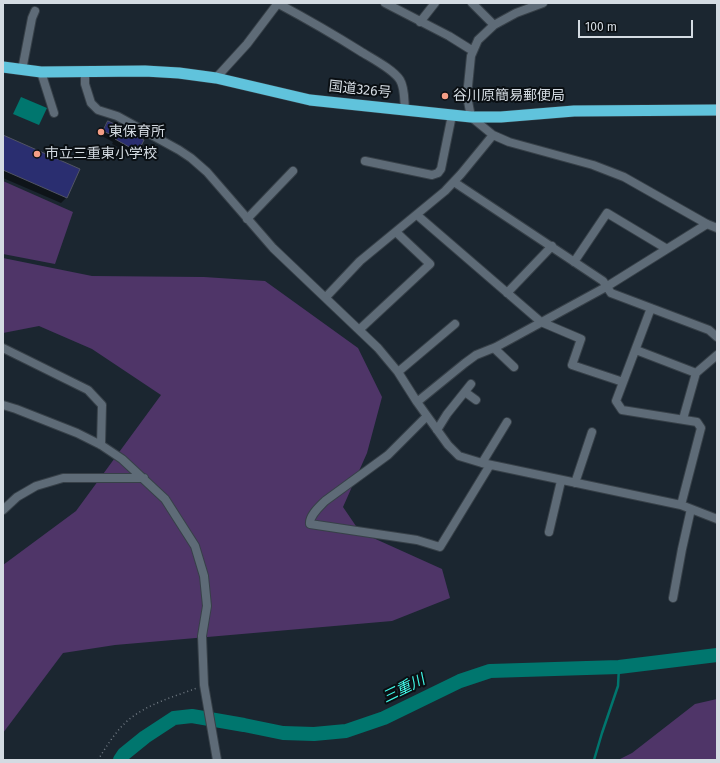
<!DOCTYPE html>
<meta charset="utf-8">
<style>
body{margin:0}
#map{position:relative;width:720px;height:763px;overflow:hidden;background:#1b2630;font-family:"Fira Sans",sans-serif}
canvas{display:block}
.frame{position:absolute;inset:0;border:4px solid #d4dbe2;pointer-events:none}
.scale{position:absolute;left:578px;top:20px;width:115px;height:18px;box-sizing:border-box;border:2px solid #d4dbe2;border-top:0;padding-left:5px;font-size:12px;line-height:14px;white-space:nowrap;color:#d4dbe2;-webkit-text-stroke:3px #0a0f13;paint-order:stroke}
</style>
<div id="map">
<canvas width="720" height="763"></canvas>
<div class="frame"></div>
<div class="scale">100 m</div>
</div>
<script>
const c = document.querySelector('canvas').getContext('2d');
c.lineJoin = 'round';
function fill(path, color) {
  c.fillStyle = color;
  c.fill(path, 'evenodd');
}
function trace(path, color, width, dash) {
  c.strokeStyle = color;
  c.lineWidth = width;
  c.lineCap = dash ? 'butt' : 'round';
  c.setLineDash(dash || []);
  c.stroke(path);
}
function write(font, color, halo, rows, align = 'center') {
  c.font = font + ' "Fira Sans","Noto Sans JP",sans-serif';
  c.lineWidth = 4;
  c.setLineDash([]);
  c.textBaseline = 'middle';
  c.strokeStyle = halo;
  c.fillStyle = color;
  for (const [text, x, y, turn = 0] of rows) {
    c.save();
    c.translate(x, y);
    c.rotate((+turn || 0) * Math.PI / 180);
    c.textAlign = isNaN(turn) ? turn : align;
    if (halo) c.strokeText(text, 0, 0);
    c.fillText(text, 0, 0);
    c.restore();
  }
}
fill(new Path2D(`
 M3 181 73 212 55 264 3 254Z
 M3 258 92 276 204 277 265 281 358 348 382 397 367 453 343 507 360 532 442 569 450 598 392 621 115 645 63 653 3 733V565L76 511 161 395 92 349 39 326 3 333Z
 M717 699V760H618L632 753 695 704Z`), '#4f3568');
fill(new Path2D(`
 M21 97 47 108 39 125 13 114Z`), '#00766e');
fill(new Path2D(`
 M108 122 137 151 133 155 112 144 113 142 100 135 104 126Z
 M3 136 79 170 66 198 61 203 3 178Z`), '#0007');
trace(new Path2D(`
 M594 760 602 733 618 686 619 667`), '#00766e', 2.5);
trace(new Path2D(`
 M120 760 124 754 145 737 174 718 192 716 244 725 283 733 314 734 346 731 384 718 460 681 490 671 619 667 717 655`), '#00766e', 14);
const building = new Path2D(`
 M108 121 136 134 135 136 144 140 138 152 115 139 116 137 103 131Z
 M3 135 80 169 67 198 3 170Z`);
fill(building, '#2a2e70');
trace(building, '#515463', 1);
const minor = new Path2D(`
 M277 3C305 18 333 34 360 51 371 58 393 69 400 80 405 88 404 100 405 110
 M385 3 449 36 473 51
 M472 3 494 25
 M543 3 516 13 494 25 478 40 471 56 467 96 471 117 493 135 509 142 593 165 624 177 707 224 717 228
 M420 22 435 3
 M22 70 32 18 35 11
 M41 72 54 113
 M85 72V84L91 103 98 110 117 116 179 150 191 158 207 172 273 248 378 348 398 372 417 402 448 445 459 456 482 463 681 505 717 519
 M216 78 247 44 278 3
 M365 161 432 175 438 173 441 169 452 115
 M454 182 603 281 611 293 709 330 717 337
 M417 215 541 322 581 339 572 365 623 382
 M247 219 293 171
 M574 262 607 213 667 249
 M507 293 552 246
 M326 297 360 261 445 191 461 174 493 135
 M651 308 616 401 622 410 697 422 701 428 681 505
 M360 329 430 264 396 232
 M3 348 88 390 102 405 101 445
 M494 348 514 367
 M636 350 696 373
 M398 372 455 324
 M465 392 476 400
 M417 402 465 363 476 355 496 347 606 287 707 224
 M3 405 16 409 77 433 101 445 122 459 165 499 195 546 204 576 207 606 202 636 204 685 217 760
 M427 416 388 455 325 501C319 507 309 516 310 524L417 540 440 547 490 465
 M683 419 696 373 717 355
 M437 430 447 414 471 384
 M482 463 507 422
 M575 483 592 432
 M3 510 17 497 36 486 63 478H144
 M549 532 561 481
 M673 598 682 549 691 509`);
const highway = new Path2D(`
 M3 67 41 72 145 71 179 73 216 78 310 100 471 117H501L574 111 717 110`);
trace(minor, '#374048', 10);
trace(highway, '#374048', 12);
trace(new Path2D(`
 M98 760C106 747 114 734 125 723 144 705 173 697 197 688`), '#737c85', 1.5, [1, 3]);
trace(minor, '#5e6b77', 8);
trace(highway, '#60c3dc', 11);
for (const [x, y, r, color] of [
 [445,96,4,"#f49e86"],
 [101,132,4,"#f49e86"],
 [37,154,4,"#f49e86"]
]) {
  const dot = new Path2D();
  dot.arc(x, y, r, 0, 2 * Math.PI);
  c.fillStyle = color;
  c.fill(dot);
  trace(dot, '#0a0f13', 1.5);
}
write('14px', '#d4dbe2', '#0a0f13', [
 ["国道326号",360,90,6]
]);
write('14px', '#d4dbe2', '#0a0f13', [
 ["谷川原簡易郵便局",453,96],
 ["東保育所",109,132],
 ["市立三重東小学校",45,154]
], 'left');
write('italic 15px', '#40f7e6', '#0a0f13', [
 ["三重川",404,689,-26]
]);
</script>
